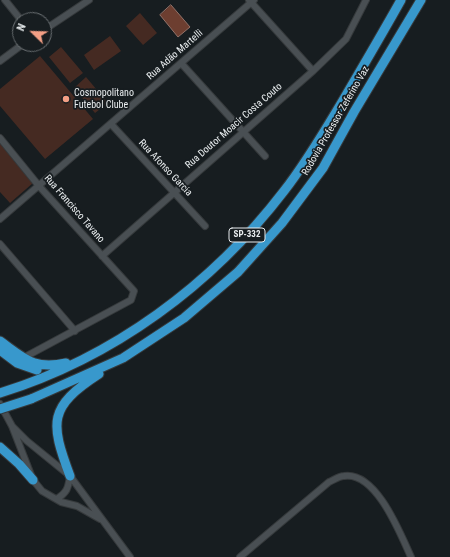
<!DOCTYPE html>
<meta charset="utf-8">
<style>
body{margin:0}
#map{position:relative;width:450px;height:557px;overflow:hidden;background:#171d20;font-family:"Roboto Condensed",sans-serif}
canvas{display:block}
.north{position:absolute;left:12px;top:12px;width:40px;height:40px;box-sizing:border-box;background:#171d20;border:1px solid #6b7073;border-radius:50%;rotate:293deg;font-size:11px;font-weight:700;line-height:16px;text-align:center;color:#e9edef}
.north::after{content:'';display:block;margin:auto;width:14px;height:18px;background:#f39f85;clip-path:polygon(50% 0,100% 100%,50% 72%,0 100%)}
</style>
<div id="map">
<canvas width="450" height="557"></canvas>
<div class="north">N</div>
</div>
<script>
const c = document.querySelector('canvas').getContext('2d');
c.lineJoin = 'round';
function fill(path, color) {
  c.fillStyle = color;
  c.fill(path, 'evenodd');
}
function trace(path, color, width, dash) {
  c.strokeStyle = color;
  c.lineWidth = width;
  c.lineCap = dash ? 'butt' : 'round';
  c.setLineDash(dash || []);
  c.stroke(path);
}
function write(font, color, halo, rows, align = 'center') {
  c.font = font + ' "Roboto Condensed",sans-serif';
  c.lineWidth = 3.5;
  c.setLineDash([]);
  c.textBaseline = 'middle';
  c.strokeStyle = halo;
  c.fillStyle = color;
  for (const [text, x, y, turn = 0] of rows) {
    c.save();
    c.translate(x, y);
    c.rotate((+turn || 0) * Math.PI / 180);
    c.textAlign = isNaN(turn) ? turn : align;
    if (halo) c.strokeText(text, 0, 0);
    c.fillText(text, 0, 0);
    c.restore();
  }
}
fill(new Path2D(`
 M140 13 157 33 143 45 126 26Z
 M110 36 121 51 94 70 84 55Z
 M61 47 83 73 70 83 49 57Z
 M40 56 93 119 45 159 0 106V89Z
 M86 77 108 103 95 113 74 88Z
 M0 143 33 183 10 203 0 192Z`), '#452a22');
const water = new Path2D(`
 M171 5 190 27 178 37 160 15Z`);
fill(water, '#6d3e30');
trace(water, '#927269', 1);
const minor = new Path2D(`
 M5 0 21 20
 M249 0 313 71
 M44 30 89 0
 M0 61 23 44
 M181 63 265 156
 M111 124 205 226
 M0 138 39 186 134 291 131 300 23 358
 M0 219 254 0
 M0 244 75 331
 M102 256 313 71 346 39 366 0
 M0 404 12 426 33 480 42 491 61 502 77 506 100 519
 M12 426 27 441 70 476 130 557
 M57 499C67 492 68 489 70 476
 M240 557 329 482C334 480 339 476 344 476 376 471 400 533 411 557`);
const highway = new Path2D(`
 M0 341C25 359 34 370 66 363
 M0 350 17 363 37 370
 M0 393C113 358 212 285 284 191 306 163 324 132 342 102 362 68 382 34 401 0
 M31 399 123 358 184 318 238 272 282 223 323 168 354 112 421 0
 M0 447 19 464 33 480
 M70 476C50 422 48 407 99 374`);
trace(minor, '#363a3c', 8);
trace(highway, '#363a3c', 11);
trace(minor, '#494f53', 6);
trace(highway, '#3898cc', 9);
const highwayBridge = new Path2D(`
 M0 409 31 399`);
trace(highwayBridge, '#363a3c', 11, []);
trace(highwayBridge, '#3898cc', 9);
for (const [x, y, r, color] of [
 [66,99,4,"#f39f85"]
]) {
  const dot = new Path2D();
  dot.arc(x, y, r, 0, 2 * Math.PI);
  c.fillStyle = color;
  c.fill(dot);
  trace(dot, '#171d20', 1.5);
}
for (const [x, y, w] of [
 [247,235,36]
]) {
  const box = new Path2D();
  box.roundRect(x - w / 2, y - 7, w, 14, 3);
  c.fillStyle = '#171d20';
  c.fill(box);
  trace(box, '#e9edef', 1);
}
write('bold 9px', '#e9edef', null, [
 ["SP-332",247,235]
]);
write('10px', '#e9edef', '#171d20', [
 ["Rua Adão Martelli",175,55,-41],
 ["Rodovia Professor Zeferino Vaz",336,121,-60],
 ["Rua Doutor Moacir Costa Couto",234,126,-41],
 ["Rua Afonso Garcia",165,168,47],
 ["Rua Francisco Tavano",74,209,49]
]);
write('10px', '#e9edef', '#171d20', [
 ["Cosmopolitano",74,93],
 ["Futebol Clube",74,105]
], 'left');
</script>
